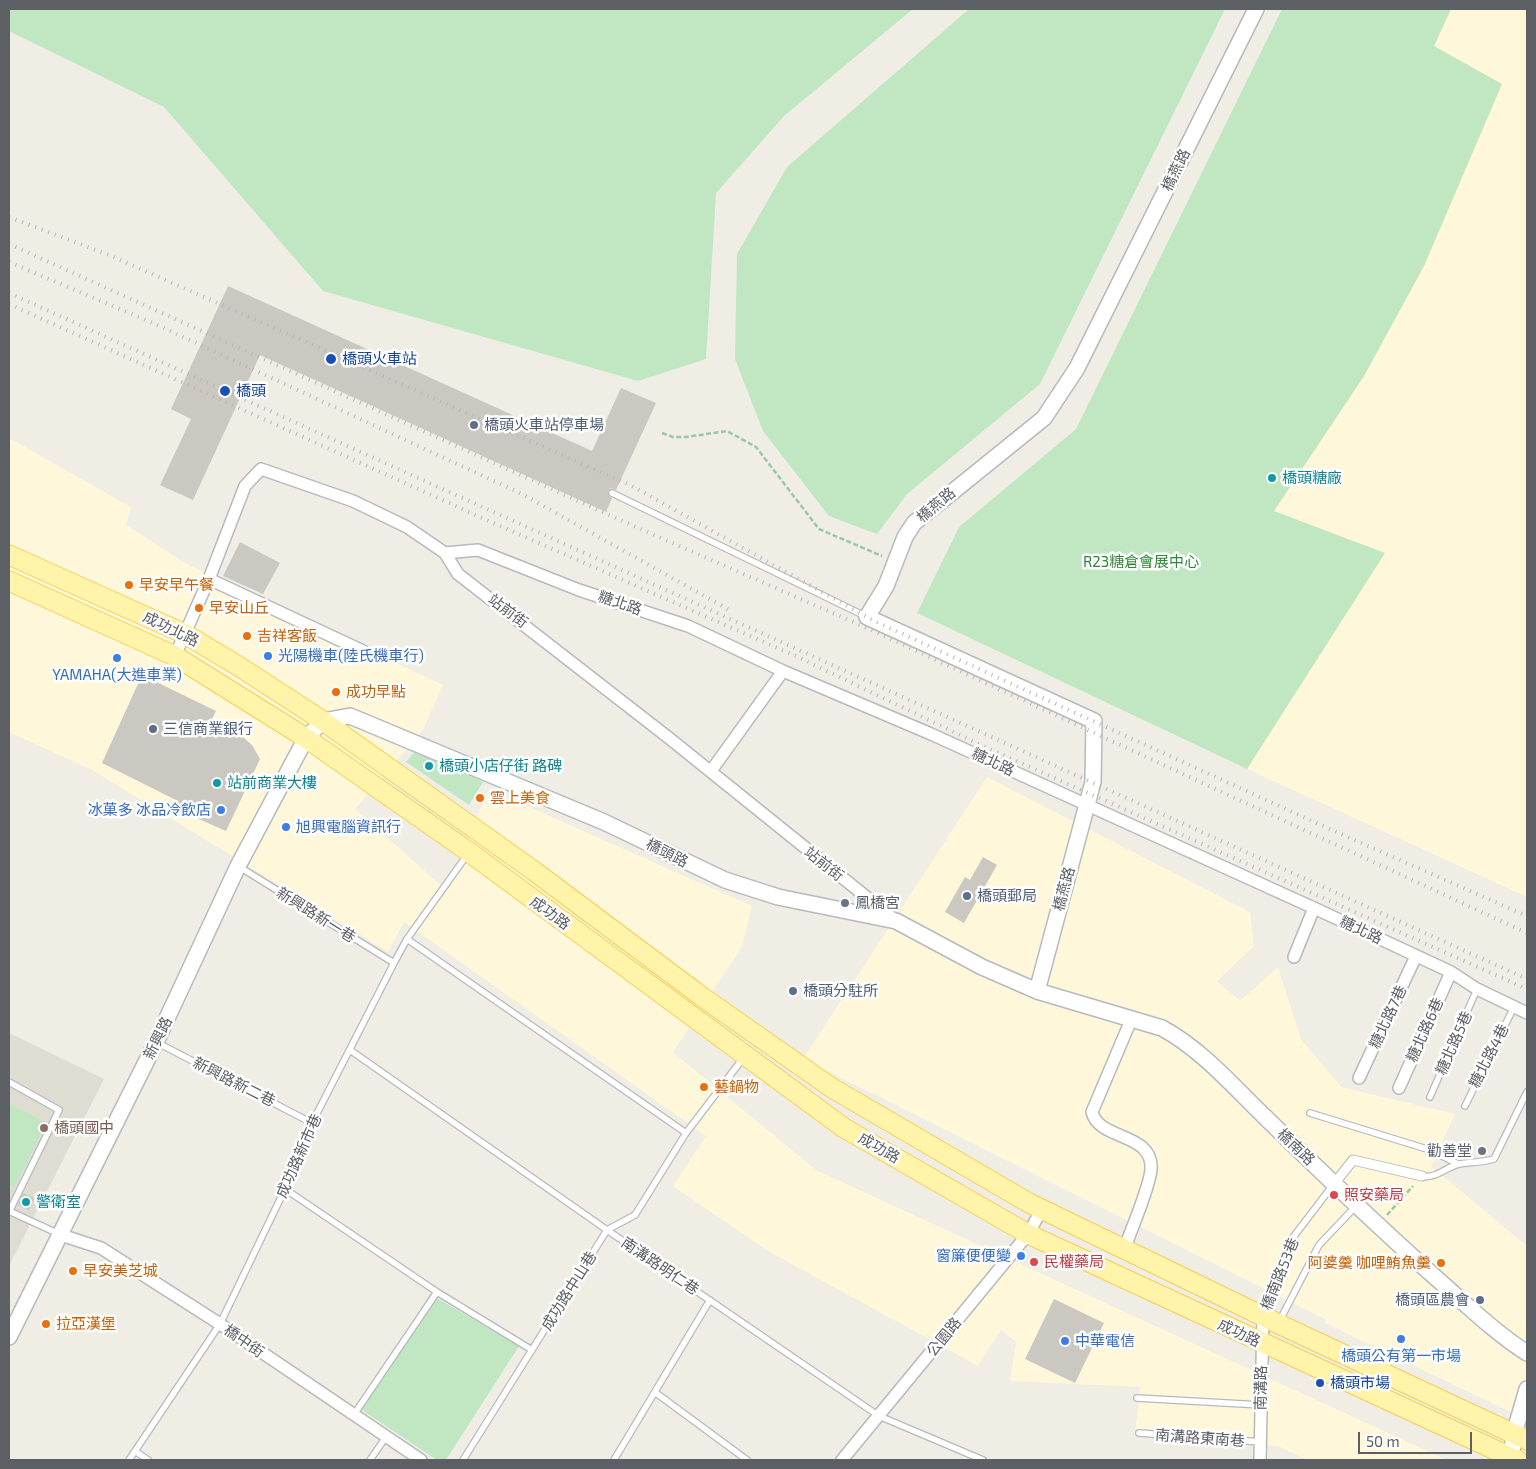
<!DOCTYPE html>
<meta charset="utf-8">
<style>
body{margin:0}
#map{position:relative;width:1536px;height:1469px;overflow:hidden;background:#efede4;font-family:"Exo 2",sans-serif}
canvas{display:block}
.frame{position:absolute;inset:0;border:10px solid #5c6065;pointer-events:none}
.scale{position:absolute;left:1358px;top:1432px;width:114px;height:22px;box-sizing:border-box;border:2px solid #5c6065;border-top:0;padding-left:6px;font-size:15px;line-height:18px;white-space:nowrap;color:#5c6065;-webkit-text-stroke:4px #fff;paint-order:stroke}
</style>
<div id="map">
<canvas width="1536" height="1469"></canvas>
<div class="frame"></div>
<div class="scale">50 m</div>
</div>
<script>
const c = document.querySelector('canvas').getContext('2d');
c.lineJoin = 'round';
function fill(path, color) {
  c.fillStyle = color;
  c.fill(path, 'evenodd');
}
function trace(path, color, width, dash) {
  c.strokeStyle = color;
  c.lineWidth = width;
  c.lineCap = dash ? 'butt' : 'round';
  c.setLineDash(dash || []);
  c.stroke(path);
}
function write(font, color, halo, rows, align = 'center') {
  c.font = font + ' "Exo 2","Noto Sans TC",sans-serif';
  c.lineWidth = 5;
  c.setLineDash([]);
  c.textBaseline = 'middle';
  c.strokeStyle = halo;
  c.fillStyle = color;
  for (const [text, x, y, turn = 0] of rows) {
    c.save();
    c.translate(x, y);
    c.rotate((+turn || 0) * Math.PI / 180);
    c.textAlign = isNaN(turn) ? turn : align;
    if (halo) c.strokeText(text, 0, 0);
    c.fillText(text, 0, 0);
    c.restore();
  }
}
fill(new Path2D(`
 M1282 9H1527V897L1247 769 917 613 959 527 1076 429Z
 M9 438 131 507 126 525 187 564 443 685 423 730 355 809 445 889 489 789 752 906 742 947 673 1052 816 1170 1447 1460H1307L1278 1446 1135 1436 1140 1387 1010 1381 1016 1342 1001 1330 978 1366 768 1251 673 1186 706 1136 404 922 388 952 92 770 9 732Z
 M987 777 1250 912 1254 946 1217 981 1240 1001 1278 967 1301 1039 1341 1087 1455 1114 1431 1166 1527 1246V1420L1325 1323V1319L803 1059Z`), '#fff7d9');
fill(new Path2D(`
 M9 1033 104 1079 9 1266Z`), '#dfdcd2');
fill(new Path2D(`
 M9 9H913L784 116 716 193 706 359 638 381 323 291 164 107 9 31Z
 M969 9H1225L1040 384 907 494 877 534 829 516 763 431 735 359 737 254 787 167Z
 M1282 9H1451L1434 46 1502 84 1424 266 1364 376 1274 511 1385 553 1247 769 917 613 959 527 1076 429Z
 M416 750 483 782 469 805 406 762Z
 M9 1103 47 1123 14 1187 9 1184Z
 M430 1294 519 1346 446 1460H437L359 1408Z`), '#c0e7c1');
fill(new Path2D(`
 M228 286 592 451 621 388 656 403 616 490 611 488 608 491V495L612 498 606 512 260 355 193 500 160 485 191 419 171 409Z
 M240 542 280 563 263 594 223 576Z
 M142 675 216 711 211 721 237 732 252 745 260 759 226 831 174 808 178 801 102 763Z
 M983 857 997 865 964 923 945 912 965 877 970 880Z
 M23 1193 34 1198 29 1210 18 1205Z
 M1054 1299 1104 1323 1075 1383 1025 1359Z`), '#cac8c1');
const service = new Path2D(`
 M612 493 865 616
 M238 866 394 963
 M407 939 686 1133
 M156 1042 312 1123
 M350 1050 607 1230 879 1416 983 1460
 M9 1082 59 1110 9 1212
 M1430 1097 1477 989
 M1465 1106 1514 1007
 M1310 1113 1430 1150 1458 1164
 M1422 1176C1436 1179 1446 1167 1459 1164 1471 1162 1480 1163 1494 1159L1527 1092
 M285 1189 437 1292 532 1350
 M9 1211 59 1234
 M1263 1314 1291 1240 1333 1185
 M1279 1322 1319 1245 1356 1206
 M656 1393 747 1460
 M1137 1398 1261 1405
 M353 1416 437 1292
 M1139 1433 1261 1442
 M135 1451 148 1460
 M129 1460 220 1324 285 1189 312 1123 394 963 407 939 467 855
 M370 1460 386 1437
 M463 1460 607 1230 635 1215 686 1133 744 1057
 M614 1460 710 1300`);
const pedestrian = new Path2D(`
 M1334 1184 1353 1160 1422 1176`);
const minor = new Path2D(`
 M445 553 478 550 579 590 688 626 783 671 931 734 1314 908 1451 972 1477 989 1527 1013
 M209 579 363 651
 M175 656 209 579 245 486 261 469 353 501 407 527 445 553 458 574 669 738 895 920
 M711 771 783 671
 M1294 957 1314 908
 M1359 1078 1416 956
 M1399 1088 1451 972
 M61 1235 101 1248 220 1324 421 1460
 M1124 1250C1131 1230 1149 1189 1151 1170 1154 1132 1099 1141 1092 1112L1131 1020
 M842 1460 1028 1234 1041 1211
 M1260 1460 1263 1316`);
const tertiary = new Path2D(`
 M1037 991 1093 782 1094 721 867 617 886 586 905 537 914 523 1044 418 1077 368 1256 9
 M9 1337 156 1042 238 866 306 738 323 721 350 716 604 822 725 880 778 897 896 921 982 967 1037 991 1162 1028C1201 1049 1233 1086 1265 1117 1321 1172 1378 1226 1436 1278 1466 1304 1494 1332 1527 1353
 M1511 1460 1514 1434 1527 1389`);
const primary = new Path2D(`
 M9 555 185 634 240 667 323 721 534 871 701 996 832 1088 1029 1203 1283 1326 1527 1440
 M9 581 175 656 306 738 469 852 844 1128 1028 1234 1517 1460`);
trace(service, '#b6b9be', 8);
trace(pedestrian, '#b6b9be', 11);
trace(minor, '#b6b9be', 14);
trace(tertiary, '#b6b9be', 18);
trace(primary, '#f5cf57', 21);
trace(new Path2D(`
 M662 433 673 437H686L727 431 756 447 819 529 882 556
 M1387 1215 1413 1186`), '#98c8a8', 2.5, [5, 2.5]);
trace(service, '#fff', 5.5);
trace(pedestrian, '#fff', 9);
trace(minor, '#fff', 11);
trace(tertiary, '#fff', 15);
trace(primary, '#fff4a9', 19);
trace(new Path2D(`
 M9 217 109 255 632 486 872 620 1334 831 1527 916
 M9 244 629 524 867 628 1527 933
 M9 262 153 323 522 494 733 612
 M9 293 1527 979
 M9 304 491 522 798 657 985 747 1527 989`), '#b5b6b6', 4, [1, 6]);
for (const [x, y, r, color] of [
 [331,359,6,"#1a4fb4"],
 [225,391,6,"#1a4fb4"],
 [474,425,5,"#5c6f8a"],
 [1272,478,5,"#0f9aa8"],
 [129,585,5,"#e8710a"],
 [199,608,5,"#e8710a"],
 [247,636,5,"#e8710a"],
 [268,656,5,"#3f7fe0"],
 [117,658,5,"#3f7fe0"],
 [336,692,5,"#e8710a"],
 [153,729,5,"#5c6f8a"],
 [429,766,5,"#0f9aa8"],
 [217,783,5,"#0f9aa8"],
 [480,798,5,"#e8710a"],
 [221,810,5,"#3f7fe0"],
 [286,827,5,"#3f7fe0"],
 [967,896,5,"#5c6f8a"],
 [845,903,5,"#6b7280"],
 [793,991,5,"#5c6f8a"],
 [704,1087,5,"#e8710a"],
 [44,1128,5,"#8d6e63"],
 [1482,1151,5,"#6b7280"],
 [1334,1195,5,"#e0444e"],
 [26,1202,5,"#0f9aa8"],
 [1021,1256,5,"#3f7fe0"],
 [1034,1262,5,"#e0444e"],
 [1441,1263,5,"#e8710a"],
 [73,1271,5,"#e8710a"],
 [1480,1300,5,"#5c6f8a"],
 [46,1324,5,"#e8710a"],
 [1401,1339,5,"#3f7fe0"],
 [1065,1341,5,"#3f7fe0"],
 [1320,1383,5,"#1a4fb4"]
]) {
  const dot = new Path2D();
  dot.arc(x, y, r, 0, 2 * Math.PI);
  c.fillStyle = color;
  c.fill(dot);
  trace(dot, '#fff', 2);
}
write('15px', '#5c6065', '#fff', [
 ["橋燕路",1176,170,-64],
 ["橋燕路",936,505,-40],
 ["糖北路",620,603,19],
 ["站前街",508,611,37],
 ["成功北路",171,629,26],
 ["糖北路",993,762,25],
 ["橋頭路",667,853,27],
 ["站前街",824,864,38],
 ["橋燕路",1064,889,-75],
 ["成功路",550,913,36],
 ["新興路新一巷",316,915,32],
 ["糖北路",1361,930,25],
 ["糖北路7巷",1388,1017,-65],
 ["糖北路6巷",1425,1030,-66],
 ["新興路",158,1038,-64],
 ["糖北路5巷",1454,1043,-66],
 ["糖北路4巷",1489,1056,-63],
 ["新興路新二巷",234,1082,27],
 ["橋南路",1296,1147,44],
 ["成功路",879,1148,30],
 ["成功路新市巷",299,1156,-66],
 ["南溝路明仁巷",660,1266,34],
 ["橋南路53巷",1280,1274,-68],
 ["成功路中山巷",569,1291,-58],
 ["成功路",1239,1333,25],
 ["公園路",944,1337,-51],
 ["橋中街",244,1341,35],
 ["南溝路",1261,1388,-89],
 ["南溝路東南巷",1200,1438,4]
]);
write('15px', '#164399', '#fff', [
 ["橋頭火車站",342,359],
 ["橋頭",236,391],
 ["橋頭市場",1330,1383]
], 'left');
write('15px', '#4e5e75', '#fff', [
 ["橋頭火車站停車場",484,425],
 ["三信商業銀行",163,729],
 ["橋頭郵局",977,896],
 ["橋頭分駐所",803,991],
 ["橋頭區農會",1470,1300,"right"]
], 'left');
write('15px', '#0d838f', '#fff', [
 ["橋頭糖廠",1282,478],
 ["橋頭小店仔街 路碑",439,766],
 ["站前商業大樓",227,783],
 ["警衛室",36,1202]
], 'left');
write('15px', '#32863a', '#fff', [
 ["R23糖倉會展中心",1141,562]
]);
write('15px', '#c56008', '#fff', [
 ["早安早午餐",139,585],
 ["早安山丘",209,608],
 ["吉祥客飯",257,636],
 ["成功早點",346,692],
 ["雲上美食",490,798],
 ["藝鍋物",714,1087],
 ["阿婆羹 咖哩鮪魚羹",1431,1263,"right"],
 ["早安美芝城",83,1271],
 ["拉亞漢堡",56,1324]
], 'left');
write('15px', '#366cbe', '#fff', [
 ["光陽機車(陸氏機車行)",278,656],
 ["YAMAHA(大進車業)",117,675,"center"],
 ["冰菓多 冰品冷飲店",211,810,"right"],
 ["旭興電腦資訊行",296,827],
 ["窗簾便便變",1011,1256,"right"],
 ["中華電信",1075,1341],
 ["橋頭公有第一市場",1401,1356,"center"]
], 'left');
write('15px', '#5b616d', '#fff', [
 ["鳳橋宮",855,903],
 ["勸善堂",1472,1151,"right"]
], 'left');
write('15px', '#785e54', '#fff', [
 ["橋頭國中",54,1128]
], 'left');
write('15px', '#be3a42', '#fff', [
 ["照安藥局",1344,1195],
 ["民權藥局",1044,1262]
], 'left');
</script>
